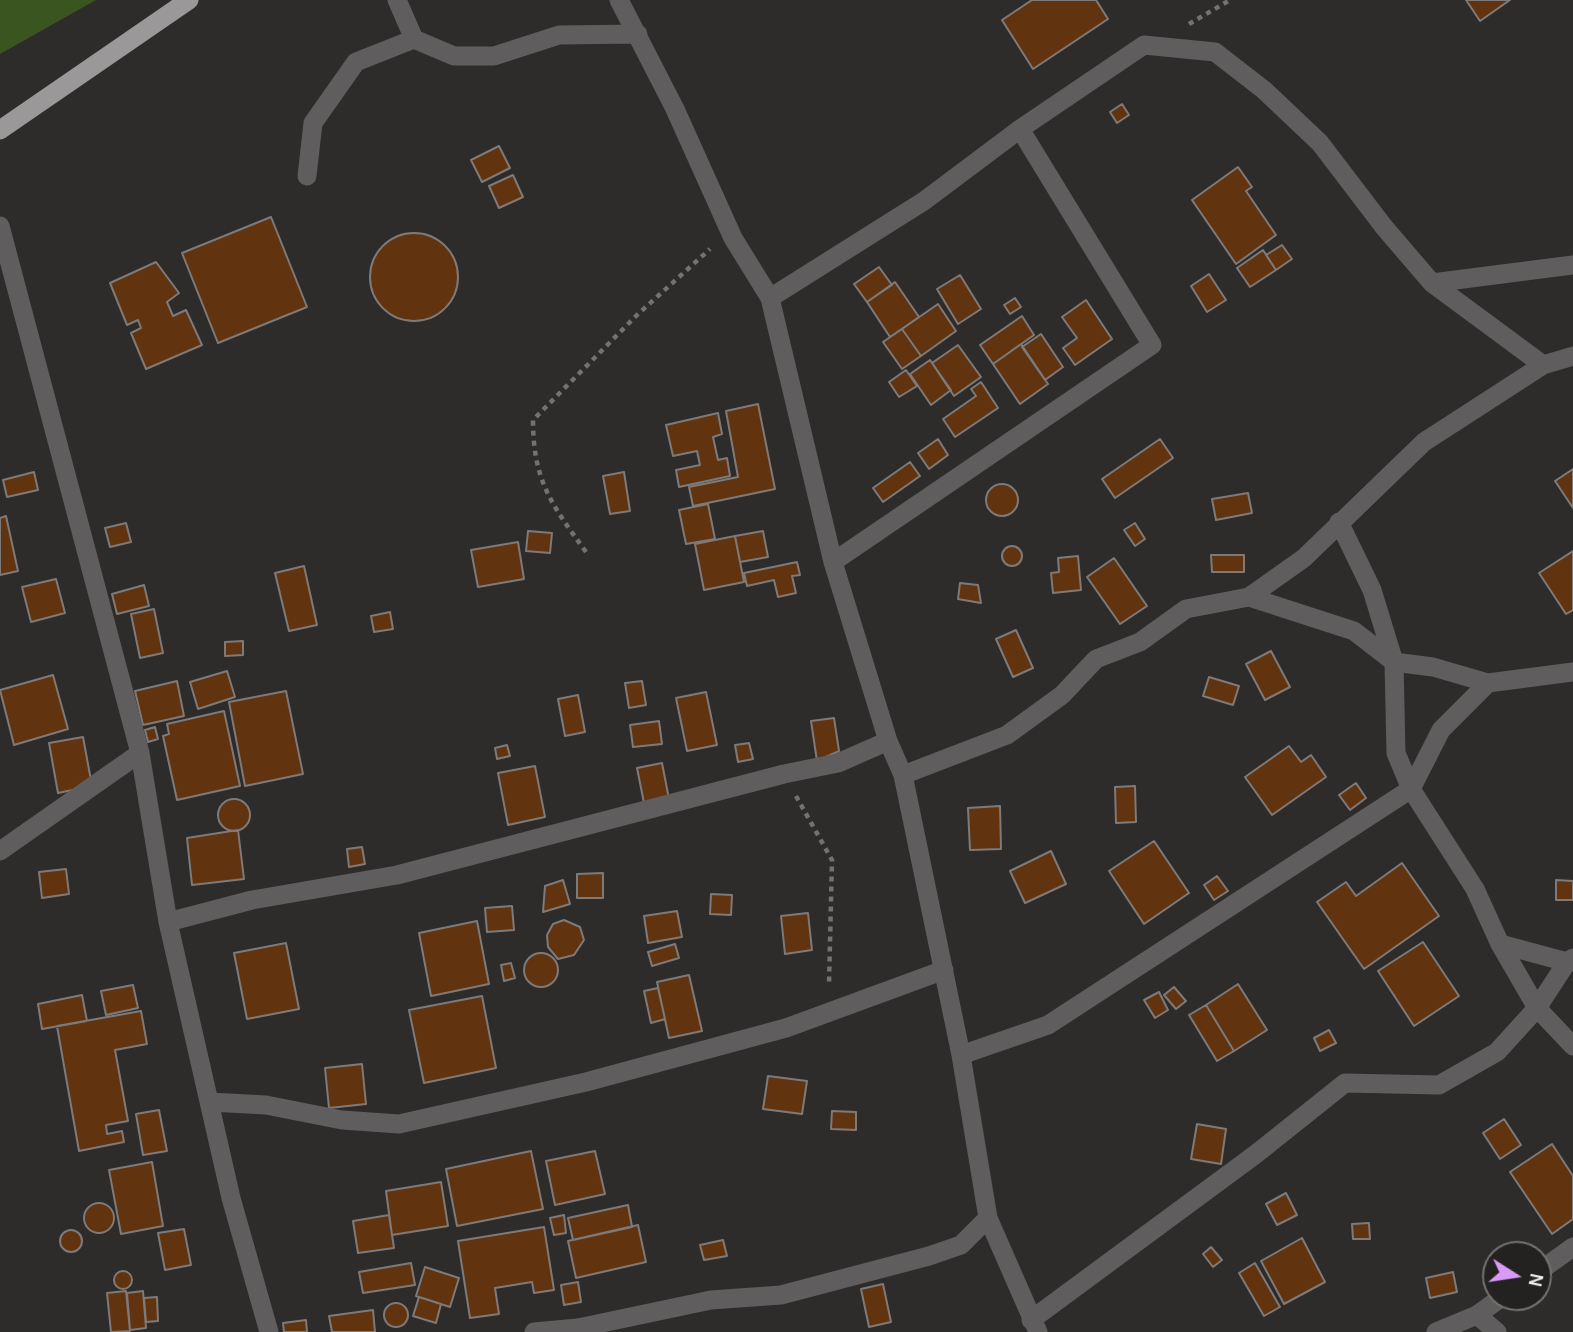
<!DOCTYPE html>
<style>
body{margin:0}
#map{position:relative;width:1573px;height:1332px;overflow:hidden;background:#2e2c2a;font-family:Karla,sans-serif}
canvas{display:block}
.north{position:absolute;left:1482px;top:1241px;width:70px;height:70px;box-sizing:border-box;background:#242220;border:2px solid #747271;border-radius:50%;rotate:102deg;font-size:19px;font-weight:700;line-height:28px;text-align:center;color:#edebea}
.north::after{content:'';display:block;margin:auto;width:24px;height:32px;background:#da9af7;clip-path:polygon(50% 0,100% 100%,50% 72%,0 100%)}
</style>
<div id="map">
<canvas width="1573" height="1332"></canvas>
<div class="north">N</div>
</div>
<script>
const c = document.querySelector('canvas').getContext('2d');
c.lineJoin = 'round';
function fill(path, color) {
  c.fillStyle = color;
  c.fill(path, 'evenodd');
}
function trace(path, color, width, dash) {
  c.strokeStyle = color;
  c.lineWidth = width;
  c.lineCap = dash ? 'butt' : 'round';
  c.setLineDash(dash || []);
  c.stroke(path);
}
fill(new Path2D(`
 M0 0H96L0 54Z`), '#3b5520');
const building = new Path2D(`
 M1032 0H1096L1108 19 1033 69 1002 20Z
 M1466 0H1510L1480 21Z
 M1122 104 1129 115 1117 123 1110 112Z
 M499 146 510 168 482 182 471 160Z
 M1238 167 1252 187 1246 191 1276 235 1236 264 1192 200Z
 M513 175 523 197 499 208 489 186Z
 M271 217 307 307 218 343 182 253Z
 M370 277a44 44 0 1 1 88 0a44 44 0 1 1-88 0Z
 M1282 245 1292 259 1276 270 1266 255Z
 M1263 250 1276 270 1250 287 1237 268Z
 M156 262 179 293 167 302 173 316 186 310 202 345 146 369 131 333 141 328 138 320 127 325 110 283Z
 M879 267 892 285 867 302 854 284Z
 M1209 274 1226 300 1207 312 1191 286Z
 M960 275 981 309 958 324 937 289Z
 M895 282 919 317 890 337 867 302Z
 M1015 298 1021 307 1010 314 1004 305Z
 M1086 300 1112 339 1075 365 1063 348 1077 338 1062 317Z
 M938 304 956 331 921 356 902 329Z
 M1022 316 1034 335 993 364 980 345Z
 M902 329 921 356 902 369 883 342Z
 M1041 334 1063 367 1045 380 1022 347Z
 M1021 344 1048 384 1020 404 993 364Z
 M958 345 981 377 954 396 932 363Z
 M930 360 951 390 931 405 910 374Z
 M906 370 917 386 899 397 889 382Z
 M981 382 998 408 955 437 943 419 976 396 971 389Z
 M758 404 775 489 693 506 689 487 738 477 726 411Z
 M718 413 722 434 713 437 718 460 727 458 730 476 679 487 676 470 700 465 697 451 673 456 666 425Z
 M938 439 948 455 929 469 918 453Z
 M1160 439 1173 458 1115 498 1102 479Z
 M910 462 920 476 883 502 873 488Z
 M1573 469V508L1555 481Z
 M34 472 38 490 7 497 3 480Z
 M624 472 630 511 610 514 603 476Z
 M986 500a16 16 0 1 1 32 0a16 16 0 1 1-32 0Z
 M1248 493 1252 513 1216 520 1212 499Z
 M708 504 715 539 686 544 679 510Z
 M6 516 18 571 0 575V518Z
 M126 523 131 542 110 547 105 528Z
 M1135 523 1145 539 1135 546 1124 530Z
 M528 531 552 533 550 553 526 551Z
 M763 531 768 557 740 562 735 536Z
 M735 536 744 582 704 590 695 544Z
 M518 542 524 579 478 587 471 550Z
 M1002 556a10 10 0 1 1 20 0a10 10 0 1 1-20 0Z
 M1573 551V610L1566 614 1539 573Z
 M1211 555H1244V572H1212Z
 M1078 556 1081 590 1053 593 1051 573 1059 572 1058 558Z
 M1114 558 1147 606 1120 624 1087 577Z
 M797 562 800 575 792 576 796 593 778 597 774 580 747 586 744 573Z
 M304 566 317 625 289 631 275 573Z
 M56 579 65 613 31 622 22 587Z
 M960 583 978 585 981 603 958 599Z
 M144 585 149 606 117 614 112 594Z
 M154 609 163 653 140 658 131 614Z
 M390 612 393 629 374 632 371 616Z
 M1016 630 1033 668 1013 677 996 639Z
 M243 641V655L225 656V642Z
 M1271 651 1290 687 1265 700 1246 664Z
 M227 671 235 697 198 709 190 682Z
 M53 675 68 729 14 745 0 690Z
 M1209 677 1239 686 1233 705 1203 696Z
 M177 681 184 716 143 725 135 691Z
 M642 681 646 705 629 708 625 683Z
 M286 691 303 774 245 786 229 702Z
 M706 692 717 745 687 751 676 698Z
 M578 695 585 732 565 736 558 699Z
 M224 711 240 786 177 800 163 736 169 734 167 724Z
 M834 718 839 751 817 761 811 721Z
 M659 721 662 744 633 747 630 725Z
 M155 727 158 739 148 742 145 730Z
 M83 737 92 786 58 793 49 743Z
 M749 743 753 759 738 762 735 745Z
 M507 745 510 756 497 759 495 748Z
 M1289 746 1301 762 1311 755 1326 777 1272 815 1245 777Z
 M662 763 669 799 644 803 637 768Z
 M535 766 545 817 508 825 498 773Z
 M1356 783 1366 798 1350 810 1339 795Z
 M1135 786 1136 822 1116 823 1115 787Z
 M218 815a16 16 0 1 1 32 0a16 16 0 1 1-32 0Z
 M1000 806 1001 849 970 850 968 808Z
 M238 830 244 879 192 885 187 838Z
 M1154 841 1189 893 1144 924 1109 871Z
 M362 847 365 864 349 867 347 849Z
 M1051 851 1066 884 1025 903 1010 871Z
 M1402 863 1439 916 1364 969 1317 902 1346 882 1356 896Z
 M66 869 69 894 42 898 39 872Z
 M603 873V898H577V874Z
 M1217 876 1228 891 1214 900 1204 885Z
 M563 880 570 904 543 912 545 886Z
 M1556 880 1573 881V900H1556Z
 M711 894 732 895 731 915 710 914Z
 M512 906 514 930 487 932 485 908Z
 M677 911 682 937 648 943 644 916Z
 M808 913 812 950 785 954 781 916Z
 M564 920 580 927 584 940 574 955 558 959 548 947 547 935 553 924Z
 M477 921 489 984 431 996 419 933Z
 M1423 942 1459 996 1414 1026 1378 971Z
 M286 943 299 1009 247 1019 234 953Z
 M675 944 679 958 652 966 648 952Z
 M524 970a17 17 0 1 1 34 0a17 17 0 1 1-34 0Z
 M511 963 515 978 504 981 501 965Z
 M689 975 702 1031 669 1038 657 982Z
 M1238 984 1267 1030 1234 1051 1206 1005Z
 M133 985 138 1008 106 1015 101 991Z
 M1174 987 1186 1001 1176 1009 1164 995Z
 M658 988 665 1019 651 1023 644 991Z
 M1159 992 1168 1010 1155 1018 1144 1000Z
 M82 995 87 1021 42 1029 38 1004Z
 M482 996 496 1068 424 1083 409 1010Z
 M1206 1005 1234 1051 1217 1061 1189 1015Z
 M141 1011 147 1044 115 1050 128 1121 106 1125 107 1134 122 1131 124 1142 79 1151 57 1026Z
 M1329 1030 1336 1043 1320 1051 1314 1038Z
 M362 1064 366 1104 329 1108 325 1068Z
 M768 1076 807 1081 802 1114 763 1109Z
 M159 1110 167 1151 143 1155 136 1114Z
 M832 1111 856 1112V1130L831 1129Z
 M1504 1119 1521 1145 1500 1159 1483 1133Z
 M1197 1124 1226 1129 1221 1164 1191 1159Z
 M1552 1144 1573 1176V1219L1552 1234 1510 1172Z
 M531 1151 543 1209 457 1226 446 1169Z
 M595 1151 605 1194 555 1205 546 1161Z
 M152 1162 163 1226 121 1234 109 1170Z
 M441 1182 448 1226 392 1235 386 1191Z
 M1286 1193 1297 1215 1277 1225 1266 1204Z
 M84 1218a15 15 0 1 1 30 0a15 15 0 1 1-30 0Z
 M628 1205 632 1227 573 1240 568 1218Z
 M389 1215 394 1248 358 1253 353 1221Z
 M564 1215 566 1233 554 1235 550 1218Z
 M1369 1223 1370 1239H1353L1352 1224Z
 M638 1225 646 1262 576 1278 568 1241Z
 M544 1227 554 1290 534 1293 532 1282 495 1288 499 1314 470 1318 458 1241Z
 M184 1229 191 1265 165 1270 158 1233Z
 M60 1241a11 11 0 1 1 22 0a11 11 0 1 1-22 0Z
 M1302 1238 1325 1282 1284 1304 1261 1261Z
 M723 1240 727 1256 704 1260 700 1245Z
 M1211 1247 1222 1260 1213 1267 1203 1254Z
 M411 1263 415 1285 363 1293 359 1272Z
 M1255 1263 1280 1307 1264 1316 1239 1273Z
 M425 1267 459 1278 450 1307 416 1296Z
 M114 1280a9 9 0 1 1 18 0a9 9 0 1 1-18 0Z
 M1453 1272 1457 1292 1430 1298 1426 1278Z
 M578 1282 581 1302 564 1305 561 1285Z
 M883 1284 891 1322 869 1327 861 1289Z
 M126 1291 130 1331 111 1332 107 1293Z
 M143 1291 146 1328 130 1330 127 1293Z
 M157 1297 158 1321 146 1322 144 1298Z
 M419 1297 441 1304 436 1323 413 1316Z
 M384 1315a12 12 0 1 1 24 0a12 12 0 1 1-24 0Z
 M373 1310 375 1332H332L329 1316Z
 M306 1320 307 1332H284L283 1323Z`);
fill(building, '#61330f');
trace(building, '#7d7a79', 2);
trace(new Path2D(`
 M1189 24 1230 0
 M586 552C552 505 533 481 533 420L637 315 710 249
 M796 796 832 860 829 984`), '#747270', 4.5, [5, 5]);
trace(new Path2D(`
 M397 0 414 39 454 56H494L559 35 638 34
 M619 0 675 109 733 238 770 298 833 562 888 741 903 775 961 1055 988 1218 1038 1332
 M307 176 313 123 356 62 414 39
 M0 226 140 753
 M1432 283 1543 365
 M770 298 924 201 1020 129 1144 45 1215 52 1264 90 1320 143 1384 227 1432 283 1573 265
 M1339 522 1372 590 1394 662 1396 753 1411 789 1441 730 1488 683 1573 672
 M833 562 1152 345 1020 129
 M1249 597 1354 631 1394 662 1433 667 1488 683
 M903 775 1007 735 1062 695 1096 659 1140 642 1186 609 1249 597 1304 558 1424 442 1543 365 1573 356
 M0 851 140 753 168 922 252 900 397 875 784 774 838 763 888 741
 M168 922 231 1198 269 1332
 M1500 944 1567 962 1573 958
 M961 1055 1048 1025 1411 789 1475 889 1500 944 1537 1008 1573 1046
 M210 1102 266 1105 342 1120 399 1124 586 1082 786 1028 944 970
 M1538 1272 1573 1247
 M1477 1315 1497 1332
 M1031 1320 1256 1154 1345 1083 1439 1085 1497 1052 1537 1008 1567 962H1573
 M534 1332 578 1328 711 1300 781 1295 929 1256 961 1245 988 1218
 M1436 1332 1477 1315 1502 1297`), '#5f5d5e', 19);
trace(new Path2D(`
 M0 130 189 0`), '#9a9898', 19);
</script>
